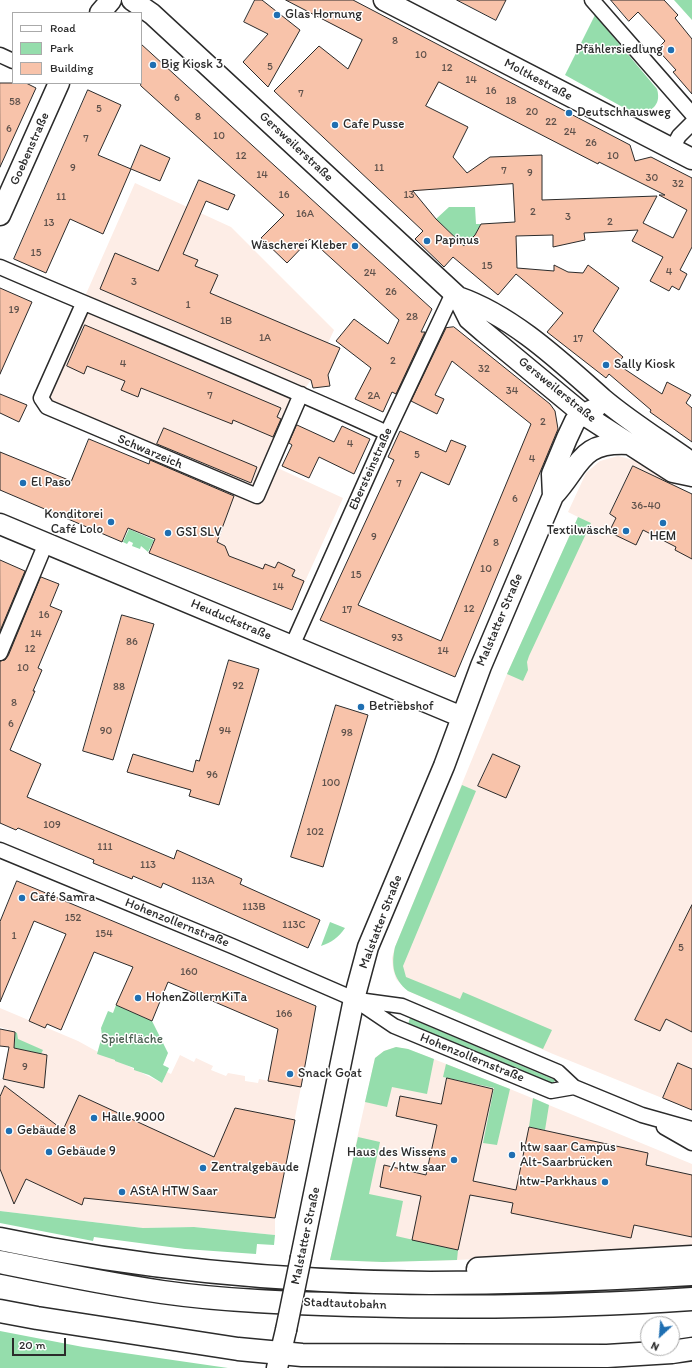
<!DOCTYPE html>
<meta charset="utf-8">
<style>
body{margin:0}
#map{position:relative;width:692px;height:1368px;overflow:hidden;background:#fff;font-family:Itim,sans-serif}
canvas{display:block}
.legend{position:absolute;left:12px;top:12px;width:130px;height:72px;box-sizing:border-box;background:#fff;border:1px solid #aaa;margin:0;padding:5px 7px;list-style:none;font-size:12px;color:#2b2b2b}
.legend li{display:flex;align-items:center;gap:8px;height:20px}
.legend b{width:20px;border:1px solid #aaa}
.north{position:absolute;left:640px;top:1316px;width:40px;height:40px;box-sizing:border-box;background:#fff;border:1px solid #aaa;border-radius:50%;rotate:206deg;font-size:11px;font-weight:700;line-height:16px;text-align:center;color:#2b2b2b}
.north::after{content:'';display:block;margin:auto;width:14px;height:18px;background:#1f6fb2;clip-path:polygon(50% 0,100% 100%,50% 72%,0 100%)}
.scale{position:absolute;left:12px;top:1338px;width:54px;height:18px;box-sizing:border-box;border:2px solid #2b2b2b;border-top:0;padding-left:5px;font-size:12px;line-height:14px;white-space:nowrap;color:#2b2b2b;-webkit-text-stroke:3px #fff;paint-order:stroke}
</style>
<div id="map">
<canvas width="692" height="1368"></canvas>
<ul class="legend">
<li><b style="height:5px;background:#fff"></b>Road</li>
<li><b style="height:11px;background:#95ddac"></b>Park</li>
<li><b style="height:11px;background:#f8c3aa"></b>Building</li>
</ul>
<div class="north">N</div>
<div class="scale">20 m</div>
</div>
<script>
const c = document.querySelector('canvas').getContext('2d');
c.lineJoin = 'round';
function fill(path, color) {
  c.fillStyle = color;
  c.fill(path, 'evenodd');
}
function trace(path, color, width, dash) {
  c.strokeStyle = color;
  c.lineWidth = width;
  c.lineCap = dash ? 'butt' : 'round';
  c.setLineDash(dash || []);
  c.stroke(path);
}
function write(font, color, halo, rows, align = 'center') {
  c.font = font + ' Itim,sans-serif';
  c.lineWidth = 3;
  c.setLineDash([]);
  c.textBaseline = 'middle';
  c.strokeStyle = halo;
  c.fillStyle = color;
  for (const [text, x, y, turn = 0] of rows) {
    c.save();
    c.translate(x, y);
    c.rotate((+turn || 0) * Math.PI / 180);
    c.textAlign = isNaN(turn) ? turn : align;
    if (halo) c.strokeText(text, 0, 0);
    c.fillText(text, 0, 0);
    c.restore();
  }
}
fill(new Path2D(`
 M135 183 231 227 334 330 311 380 301 394 271 465 343 498 292 610 149 553 155 539 128 528 158 455 47 407 45 387Z
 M618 456 634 460 652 470 692 496V1110L553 1054 408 991 396 979 393 969 392 958 395 947 507 674 578 517 568 512 586 473 600 461Z
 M0 1008 78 1041 98 1052 97 1054 110 1057 162 1083 167 1072 171 1074 180 1055 194 1062 196 1058 213 1066 211 1070 226 1076 228 1073 245 1076V1081L258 1083 259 1079 301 1087 275 1218V1235L194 1227 143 1228 0 1211V1079L43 1088 47 1055 14 1048 15 1032 0 1027Z
 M396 1047 408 1049 510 1089 692 1164V1248L457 1260 383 1262 330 1260 375 1058 384 1051Z`), '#fdede6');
fill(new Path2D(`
 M674 0H692V20Z
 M595 15 657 89C662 106 650 113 635 114L565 75Z
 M449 207H475L476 224H481L475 235 464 246 436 219Z
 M578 517 591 523 529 656 527 662 528 670 523 681 507 674Z
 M129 529 154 540 148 552 141 546 140 549 132 546 133 543 129 541 127 544 123 542Z
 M462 785 476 791 403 966 406 977 460 999 463 992 552 1030 543 1049 408 991C393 979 391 965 395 947Z
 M330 922 345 928C338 938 332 942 321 946Z
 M116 1005 152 1021 168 1053 163 1065 169 1068 162 1083 149 1075 134 1070V1068L115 1061V1060L97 1054 102 1036 101 1028 108 1011 113 1013Z
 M410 1018 555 1080 553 1084 408 1024Z
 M15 1032 17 1033 18 1039 43 1050 41 1054 14 1048Z
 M396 1047 408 1049 434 1059 427 1094 392 1087 387 1107 365 1102 375 1058 384 1051Z
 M446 1064 510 1089 497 1145 483 1143 494 1088 443 1077Z
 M533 1098 549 1105 545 1130 529 1127Z
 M358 1137 380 1142 369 1194 403 1201 396 1236 458 1250 457 1260 383 1262 330 1260Z
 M0 1211 143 1228 194 1227 275 1235 274 1245 257 1244 256 1254 185 1249 94 1237 93 1241 0 1223Z
 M0 1331 83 1347 228 1368H0Z`), '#95ddac');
const building = new Path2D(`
 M255 0H262L300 30 268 87 243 62 268 34 244 22Z
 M286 0H353L630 145 635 161 651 157 692 178V247L680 270 687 274 679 290 672 286 669 291 650 281 663 257 632 241 638 230 584 233 585 240 553 247V235L516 236 517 268 554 271V265L568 272 583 273 588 265 619 288 593 331 623 357 617 364 662 394 667 382 691 395 686 403 692 408V442L650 412 651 410 609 374 606 378 547 332 563 313 516 274 498 295 453 257 444 267 415 239 423 231 274 91 319 46 348 69 362 40ZM439 82 598 164 599 162 665 195H659L687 210 673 238 643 223 657 196 542 200V155L490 157 467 173 453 157 468 127 426 106ZM513 184 515 222 481 224 475 235 464 246 436 219 413 191Z
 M457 0H506L496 20Z
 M611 0H664L678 15 675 18 692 39V94L673 72 676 70 657 49 665 41 638 12 629 21Z
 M141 44 432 309 421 332H425L396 394 392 392 383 412 355 399 371 368 336 341 354 319 388 344 399 320 310 239 287 263 261 238 284 215 141 86Z
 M0 83H26L36 88 0 167Z
 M88 90 121 105 98 155 131 169 103 234 70 219 46 273 14 259Z
 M141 145 170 158 160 181 131 169Z
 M199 180 235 195 228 210 206 201 183 254 198 260 195 266 218 275 210 293 340 348 328 375 330 386 313 388 311 380 100 289 115 253 158 271Z
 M0 288 32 302 0 374Z
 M85 325 281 408 277 417 281 419 273 437 233 420 232 424 141 388 138 397 121 390 125 381 87 366 84 374 67 366Z
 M454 327 550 404 555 411 558 429 455 677 320 620 394 460 388 457 400 431 446 452 451 440 466 446 449 485 421 472 358 605 441 641 531 424 452 361 435 395 444 399 437 414 411 401 446 328Z
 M0 394 27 405 19 422 0 413Z
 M297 425 334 442 342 426 370 439 354 474 319 457 309 478 282 466 292 445 289 443Z
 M164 428 257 467 251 483 157 444Z
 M89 439 149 464 150 460 234 496 217 542 225 546 229 556 263 569 265 564 275 568 278 562 295 570 292 576 304 581 292 610 149 553 155 539 128 528 122 542 0 490V452L71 481Z
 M633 466 692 494V559L675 550 676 547 643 530 636 545 609 532 616 518 610 514Z
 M0 560 25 571 0 631Z
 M41 577 59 584 50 606 62 611 38 668 42 670 33 691H35L10 750 41 764 27 797 174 859 177 850 242 879 240 884 320 920 308 948 163 883 161 888 133 876 132 879 93 863 94 860 18 828 16 830 0 823V661L5 660 8 656Z
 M122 615 154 624 113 760 83 751Z
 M229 660 259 669 219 805 189 796 191 790 127 772 133 754 193 772 196 760 199 761Z
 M336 705 368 715 323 867 291 857Z
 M493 754 520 766 506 798 478 786Z
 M17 881 316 1006 301 1087 268 1081 278 1029 168 982 152 1021 116 1005 133 967 94 952 61 1030 47 1024 45 1028 29 1021 66 934 34 921 0 1002V922Z
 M692 905V1032L666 1019 660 1031 635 1020Z
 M0 1029 15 1032 14 1048 47 1055 44 1088 3 1079 9 1047 0 1046Z
 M678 1063 692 1069V1110L663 1098Z
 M447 1078 493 1089 473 1181 516 1190 529 1127 648 1153 646 1165 692 1175V1237L634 1225 631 1238 511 1213 513 1203 470 1195 458 1250 412 1240 421 1196 380 1187 384 1165 426 1175 437 1125 396 1116 400 1096 441 1104Z
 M5 1086 63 1130 79 1095 214 1157 235 1108 295 1120 275 1218 84 1198 82 1205 26 1179 14 1204 0 1169V1097Z`);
fill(building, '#f8c3aa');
trace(building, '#2b2b2b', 1);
const street = new Path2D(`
 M592 0 692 114
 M0 55 13 61
 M672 149 679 136 692 123
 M0 267C129 323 260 374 387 433
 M83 304 41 398 47 407 257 496 301 394
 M292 646 387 433 453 293
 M0 653 46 543
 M0 850 232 946 354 999 394 1026 551 1091 574 1087
 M358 1000 402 1006 558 1072 574 1087 642 1115 692 1129
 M664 1127 692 1143`);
const secondary = new Path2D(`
 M132 0 152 14 458 297 469 319 484 332 583 414 673 472 692 476
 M384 0 692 159
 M100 13 111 0
 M0 215 59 83
 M458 297C513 316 560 361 603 399 629 421 658 439 685 458L692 466
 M553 496 552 474 567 438 575 421 583 414 595 409
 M0 524 462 717
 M301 1257 354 999 368 947 444 766 481 666 553 496C581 466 579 441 629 444
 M277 1368 286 1330`);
const highway = new Path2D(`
 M0 1239C141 1269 287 1282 430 1283 518 1283 605 1279 692 1274
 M0 1262C54 1273 107 1284 162 1292 225 1301 290 1303 353 1305 466 1308 579 1307 692 1299
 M478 1269 692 1257
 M0 1311 37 1318 238 1349 302 1355 607 1356 672 1352 692 1349`);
trace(street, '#2b2b2b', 17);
trace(secondary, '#2b2b2b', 23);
trace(highway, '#2b2b2b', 25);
trace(street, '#fff', 14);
trace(secondary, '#fff', 20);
trace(highway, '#fff', 22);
const secondaryBridge = new Path2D(`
 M286 1330 301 1257`);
trace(secondaryBridge, '#2b2b2b', 23, []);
trace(secondaryBridge, '#fff', 20);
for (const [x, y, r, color] of [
 [277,15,4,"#1f6fb2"],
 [671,50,4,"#1f6fb2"],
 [153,65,4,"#1f6fb2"],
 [569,113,4,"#1f6fb2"],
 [335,125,4,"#1f6fb2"],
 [427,241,4,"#1f6fb2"],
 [355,246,4,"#1f6fb2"],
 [606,365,4,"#1f6fb2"],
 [23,483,4,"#1f6fb2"],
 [111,522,4,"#1f6fb2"],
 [663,523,4,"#1f6fb2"],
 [626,531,4,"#1f6fb2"],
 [168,533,4,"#1f6fb2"],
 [361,707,4,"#1f6fb2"],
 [22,898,4,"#1f6fb2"],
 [138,998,4,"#1f6fb2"],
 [290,1074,4,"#1f6fb2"],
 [94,1118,4,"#1f6fb2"],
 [9,1131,4,"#1f6fb2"],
 [49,1152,4,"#1f6fb2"],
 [512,1155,4,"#1f6fb2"],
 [454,1160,4,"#1f6fb2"],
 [203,1168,4,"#1f6fb2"],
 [605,1182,4,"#1f6fb2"],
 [122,1192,4,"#1f6fb2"]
]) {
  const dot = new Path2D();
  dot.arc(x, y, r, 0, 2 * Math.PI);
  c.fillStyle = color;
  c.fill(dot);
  trace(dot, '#fff', 1.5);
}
write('11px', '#5e514b', null, [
 ["8",395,41],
 ["10",421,55],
 ["5",270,67],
 ["12",447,68],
 ["14",471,80],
 ["16",491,91],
 ["7",301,94],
 ["6",177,98],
 ["18",511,101],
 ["58",15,102],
 ["5",99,109],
 ["20",532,112],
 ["8",198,117],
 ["22",551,122],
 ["6",9,129],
 ["24",570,132],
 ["10",219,136],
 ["7",86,139],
 ["26",591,143],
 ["12",241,156],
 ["10",613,156],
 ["9",73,168],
 ["11",379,168],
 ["7",504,171],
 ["9",530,173],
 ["14",262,175],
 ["30",652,178],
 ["32",678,184],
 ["16",284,195],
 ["13",409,195],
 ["11",61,197],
 ["2",533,212],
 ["16A",305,214],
 ["3",568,217],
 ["2",610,222],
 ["13",49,223],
 ["15",36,253],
 ["15",487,266],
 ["4",669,272],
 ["24",370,273],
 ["3",134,282],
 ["26",391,292],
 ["1",188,305],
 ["19",14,310],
 ["28",412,317],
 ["1B",226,321],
 ["1A",265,338],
 ["17",578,339],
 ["2",393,361],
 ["4",123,364],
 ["32",484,369],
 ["34",512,391],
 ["7",210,396],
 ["2A",374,396],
 ["2",543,422],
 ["4",350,444],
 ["5",417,455],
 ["4",532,459],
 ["7",399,484],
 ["6",515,499],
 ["36-40",646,506],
 ["9",374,537],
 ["8",496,543],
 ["10",486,569],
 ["15",356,575],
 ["14",278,587],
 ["12",469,609],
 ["17",347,610],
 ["16",44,615],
 ["14",36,634],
 ["93",397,638],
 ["86",132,642],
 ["12",30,649],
 ["14",443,651],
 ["10",23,668],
 ["92",238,686],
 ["88",119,687],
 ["8",14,703],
 ["6",11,724],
 ["90",106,731],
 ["94",225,731],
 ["98",347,733],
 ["96",212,775],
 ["100",331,783],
 ["109",52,825],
 ["102",315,832],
 ["111",105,847],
 ["113",148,865],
 ["113A",203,881],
 ["113B",254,907],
 ["152",73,918],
 ["113C",294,925],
 ["154",104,934],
 ["1",14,936],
 ["5",681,948],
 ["160",189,972],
 ["166",284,1014],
 ["9",25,1067]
]);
write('13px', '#2b2b2b', '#fff', [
 ["Glas Hornung",285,15],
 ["Pfählersiedlung",663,50,"right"],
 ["Big Kiosk 3",161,65],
 ["Deutschhausweg",577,113],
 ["Cafe Pusse",343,125],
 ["Papinus",435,241],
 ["Wäscherei Kleber",347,246,"right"],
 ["Sally Kiosk",614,365],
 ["El Paso",31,483],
 ["Konditorei",103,515,"right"],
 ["Café Lolo",103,530,"right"],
 ["Textilwäsche",618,531,"right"],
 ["GSI SLV",176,533],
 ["HEM",663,537,"center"],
 ["Betriebshof",369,707],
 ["Café Samra",30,898],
 ["HohenZollernKiTa",146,998],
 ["Snack Goat",298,1074],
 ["Halle 9000",102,1118],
 ["Gebäude 8",17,1131],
 ["htw saar Campus",520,1148],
 ["Alt-Saarbrücken",520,1163],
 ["Gebäude 9",57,1152],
 ["Haus des Wissens",446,1153,"right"],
 ["/ htw saar",446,1168,"right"],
 ["Zentralgebäude",211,1168],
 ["htw-Parkhaus",597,1182,"right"],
 ["AStA HTW Saar",130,1192]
], 'left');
write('13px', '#2b2b2b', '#fff', [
 ["Moltkestraße",538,80,28],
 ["Gersweilerstraße",296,147,43],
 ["Goebenstraße",30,149,-66],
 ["Gersweilerstraße",557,390,39],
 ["Schwarzeich",150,452,23],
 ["Ebersteinstraße",371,469,-66],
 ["Heuduckstraße",231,620,23],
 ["Malstatter Straße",500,620,-67],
 ["Malstatter Straße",381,922,-69],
 ["Hohenzollernstraße",177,923,22],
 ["Hohenzollernstraße",472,1058,22],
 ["Malstatter Straße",306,1236,-78],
 ["Stadtautobahn",345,1304,2]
]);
write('13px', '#4b6052', '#fff', [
 ["Spielfläche",132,1040]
]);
</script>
